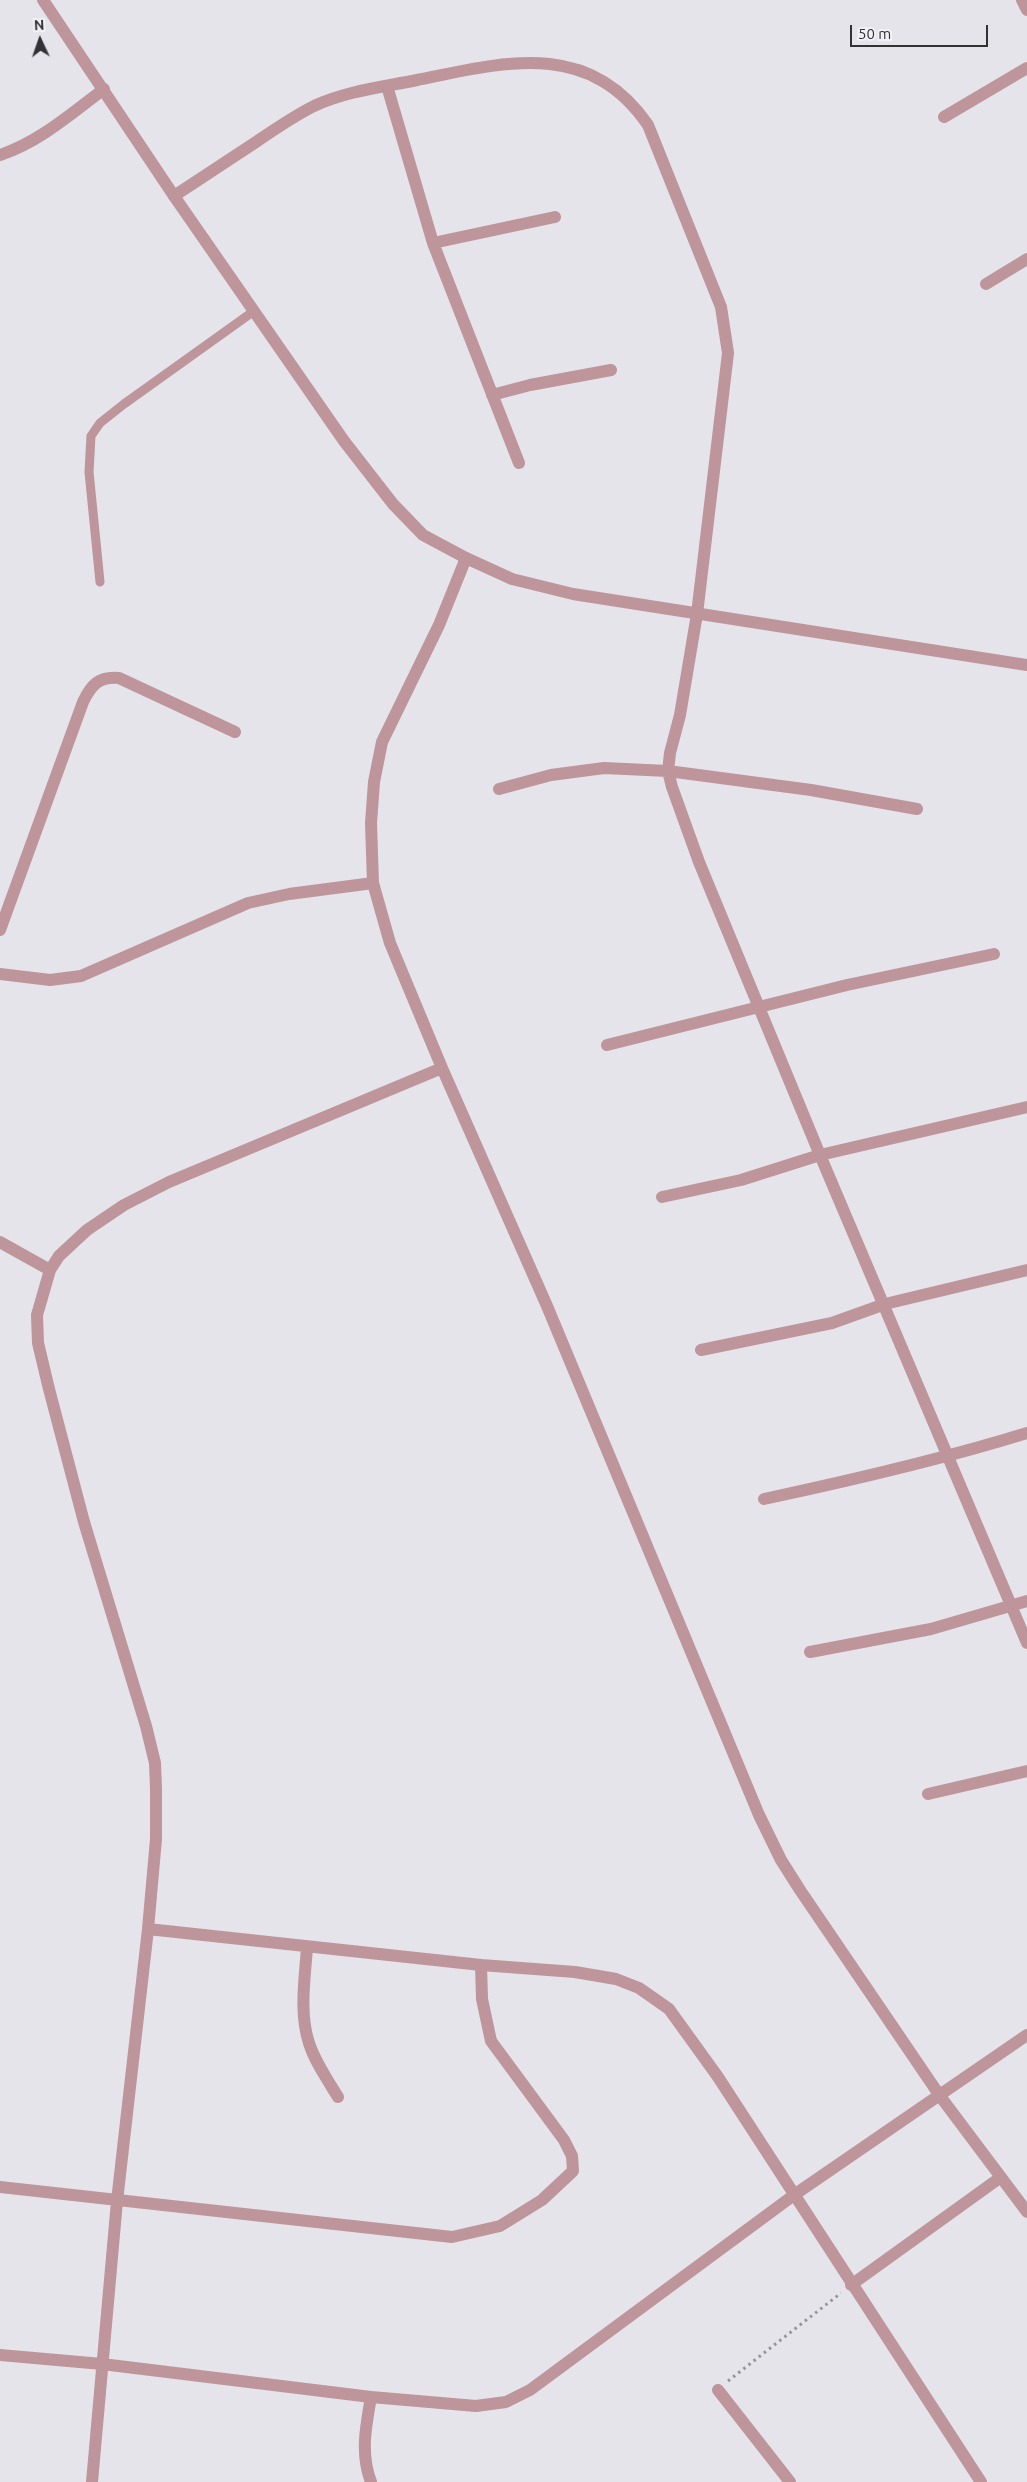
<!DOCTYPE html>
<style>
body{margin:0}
#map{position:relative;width:1027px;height:2482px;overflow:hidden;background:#e4e4ea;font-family:Ubuntu,sans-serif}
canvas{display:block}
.north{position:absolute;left:15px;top:15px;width:50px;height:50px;-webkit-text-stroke:4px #f1f1f7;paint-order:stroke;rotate:357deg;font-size:14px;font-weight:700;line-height:20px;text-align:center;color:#323235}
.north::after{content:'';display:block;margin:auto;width:18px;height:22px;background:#323235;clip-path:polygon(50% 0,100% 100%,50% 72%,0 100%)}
.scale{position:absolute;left:850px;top:25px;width:138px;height:22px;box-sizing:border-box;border:2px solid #323235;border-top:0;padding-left:6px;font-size:15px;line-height:18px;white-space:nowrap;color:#323235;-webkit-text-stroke:4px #f1f1f7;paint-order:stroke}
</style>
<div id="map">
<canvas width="1027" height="2482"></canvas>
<div class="north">N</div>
<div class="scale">50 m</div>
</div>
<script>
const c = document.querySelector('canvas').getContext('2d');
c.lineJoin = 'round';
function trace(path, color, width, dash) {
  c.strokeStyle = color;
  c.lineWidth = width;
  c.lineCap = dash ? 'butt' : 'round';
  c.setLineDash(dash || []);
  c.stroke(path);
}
trace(new Path2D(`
 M728 2381 841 2293`), '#959599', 3, [2.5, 4]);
trace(new Path2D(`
 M100 582 89 472 91 436 100 423 124 404 254 311`), '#bd959a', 9);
trace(new Path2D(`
 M1022 0 1027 10
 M387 86 433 243 519 463
 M944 117 1027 68
 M0 155C39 142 71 114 104 89
 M174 196C201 178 229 160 256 142 275 129 294 116 314 106 346 91 383 87 417 80 505 62 589 39 648 125L721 307 728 353 697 614 680 715 670 753 668 771 672 787 699 862 820 1155 1027 1643
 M433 243 555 217
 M986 284 1027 259
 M492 395 530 385 611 370
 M466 558 439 625 382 742 374 782 371 823 373 883 390 943 442 1068 547 1306 759 1815 781 1860 800 1890 940 2096 1027 2212
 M499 789 551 775 604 768 668 771 811 790 917 809
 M0 930 83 702C91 685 99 676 119 678L235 732
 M0 974 50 980 81 976 248 903 289 894 373 883
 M607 1045 847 985 994 954
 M662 1197 741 1180 820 1155 1027 1107
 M0 1242 50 1270
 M701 1350 832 1323 885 1304 1027 1270
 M764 1499C853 1480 940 1460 1027 1433
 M810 1652 931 1629 1027 1601
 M928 1794 1027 1771
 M307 1947C305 1978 299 2013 309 2043 315 2062 327 2079 338 2097
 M481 1965 575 1972 616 1979 639 1988 669 2009 718 2077 981 2482
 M0 2187 452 2237 500 2226 542 2200 573 2171 572 2156 564 2140 491 2041 482 1999 481 1965 148 1929
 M851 2285 1001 2177
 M0 2355 102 2364 371 2397 476 2406 506 2402 530 2390 794 2195 1027 2035
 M718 2390 790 2482
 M92 2482 117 2201 148 1929 156 1839V1789L155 1763 146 1726 84 1522 49 1389 38 1343 37 1315 50 1270 59 1256 87 1230 124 1205 169 1182 442 1068
 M371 2482C360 2453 366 2426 371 2397`), '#bd959a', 12);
trace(new Path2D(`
 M43 0 174 196 344 441 393 504 423 535 466 558 512 579 573 594 1027 665`), '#bd959a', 12);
</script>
